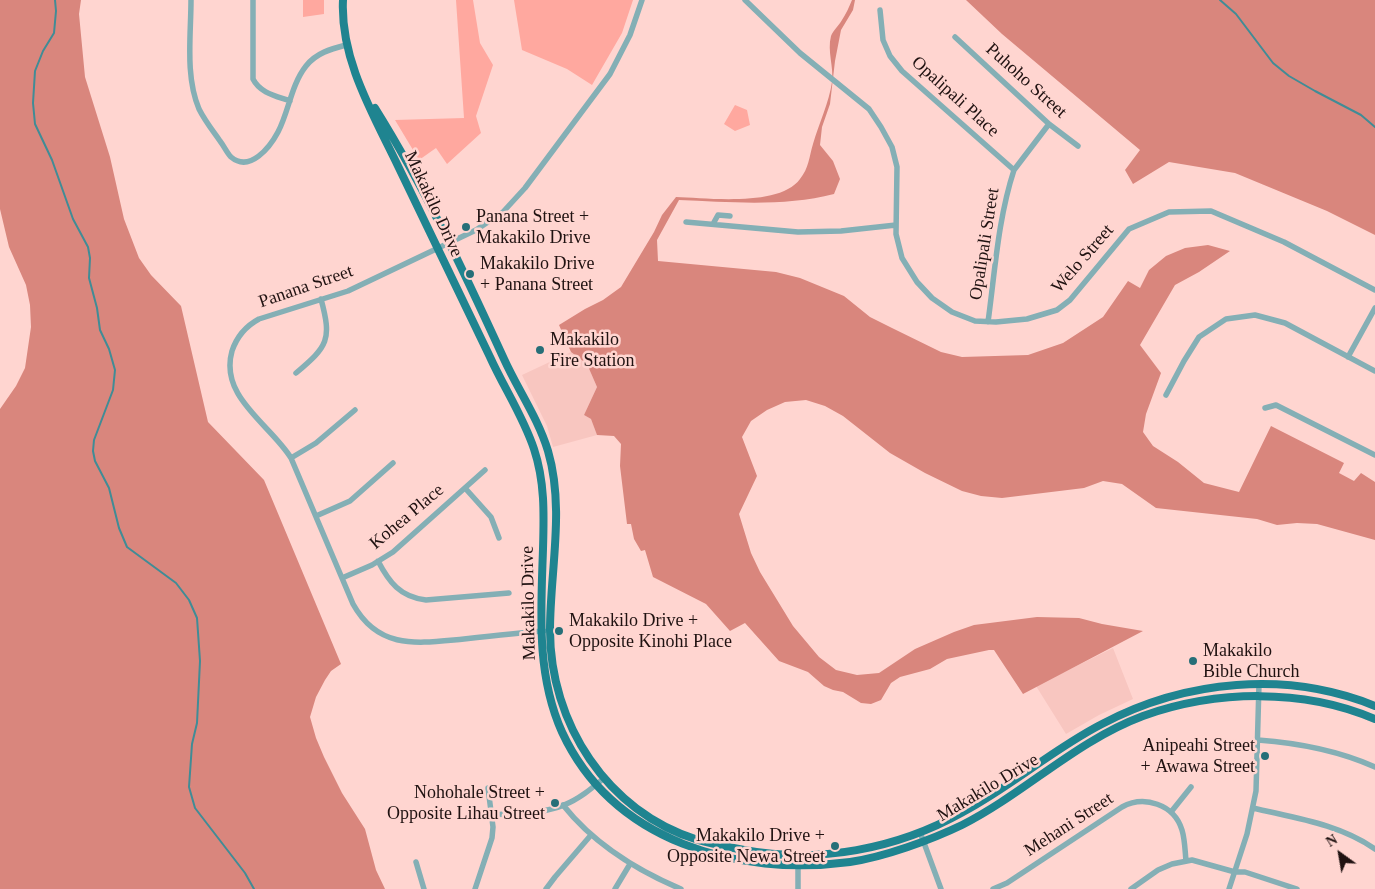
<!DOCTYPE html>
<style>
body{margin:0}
#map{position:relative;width:1375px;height:889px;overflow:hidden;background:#ffd5d0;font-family:"Times New Roman",serif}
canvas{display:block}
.north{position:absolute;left:1315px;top:829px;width:50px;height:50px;-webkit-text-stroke:4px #ffd5d0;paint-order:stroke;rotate:328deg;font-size:14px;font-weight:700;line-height:20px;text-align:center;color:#201211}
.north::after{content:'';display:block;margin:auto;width:18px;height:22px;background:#201211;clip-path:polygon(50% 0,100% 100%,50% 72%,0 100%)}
</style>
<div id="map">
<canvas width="1375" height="889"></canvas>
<div class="north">N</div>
</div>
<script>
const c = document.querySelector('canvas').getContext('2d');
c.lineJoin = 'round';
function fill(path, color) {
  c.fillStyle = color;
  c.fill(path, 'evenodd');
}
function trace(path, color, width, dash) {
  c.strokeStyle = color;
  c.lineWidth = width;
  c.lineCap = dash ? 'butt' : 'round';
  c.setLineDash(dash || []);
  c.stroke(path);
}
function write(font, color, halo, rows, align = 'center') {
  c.font = font + ' "Times New Roman",serif';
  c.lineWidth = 5;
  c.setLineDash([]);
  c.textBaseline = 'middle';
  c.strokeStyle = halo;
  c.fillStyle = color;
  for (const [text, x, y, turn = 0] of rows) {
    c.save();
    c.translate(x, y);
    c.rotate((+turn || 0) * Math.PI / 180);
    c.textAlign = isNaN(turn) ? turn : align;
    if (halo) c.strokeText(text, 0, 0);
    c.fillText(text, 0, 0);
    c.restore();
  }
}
fill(new Path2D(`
 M571 352 587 364 597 387 584 415 591 419 597 435 553 447 547 426 522 375Z
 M1113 648 1133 699 1099 715 1066 734 1036 686Z`), '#f8c6c0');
fill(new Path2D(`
 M303 0H324V14L303 17Z
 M456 0H473L480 43 493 65 476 116 481 133 447 164 436 148 419 160 395 120 464 118Z
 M514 0H633L622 33 592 85 567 69 522 50Z
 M735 105 747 110 750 125 735 131 724 124Z`), '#ffa89f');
fill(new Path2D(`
 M0 0H81L79 14 85 77 110 157 124 219 139 258 151 275 181 306 208 422 264 480 341 664 331 671 325 680 316 697 310 717 316 738 324 757 342 793 365 829 376 870 385 889H0V409L16 386 25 368 31 327 30 305 26 285 9 247 0 209Z
 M852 0H855L853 10 841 30 835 61 830 104 822 127 820 145 833 161 840 179 834 194C784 207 730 202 679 200L657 240 658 261 776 272 800 278 844 296 870 317 892 328 941 352 962 357 1028 355 1063 343 1103 317 1128 281 1140 288 1149 270 1166 256 1185 248 1208 245 1230 251 1199 272 1175 285 1140 345 1161 373 1146 414 1143 432 1153 446 1178 462 1204 483 1239 492 1271 426 1344 463 1339 473 1354 481 1361 473 1375 482V540L1317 524 1297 523 1277 525 1257 519 1156 508 1122 484 1103 481 1084 488 1002 498 981 496 962 491 925 473 890 453 843 416 825 406 806 400 785 402 767 410 751 421 742 437 757 476 739 514 751 553 760 572 793 626 819 657 836 670 857 675 879 673 915 649 954 632 974 625 1037 617 1079 618 1102 624 1143 631 1023 694 994 650H989L947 659 930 669 900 677 891 683 881 700 871 704 861 703 843 692 833 690 824 686 808 672 779 661 745 623 730 631 706 604 653 577 645 550 641 551 634 539 631 524H627L620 466 621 444 614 436 597 435 591 419 584 415 597 387 587 364 571 352 559 325 585 309 603 300 621 287 654 232 662 215 676 197C707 198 780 207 800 179 809 168 809 157 813 144 819 123 829 103 832 82 834 67 827 51 831 36 833 31 839 25 842 20 846 14 849 7 852 0Z
 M966 0H1375V235L1327 211 1235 173 1169 162 1133 184 1125 170 1140 150 1002 34Z`), '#d9867d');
trace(new Path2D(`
 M55 0 56 11 54 33 43 51 35 71 33 103 35 124 52 160 73 219 88 247 90 258 89 278 97 308 100 330 109 349 115 370 113 390 94 440 93 451 95 461 109 488 119 528 127 547 176 583 189 600 197 618 200 661 197 723 192 744 189 787 195 808 245 873 254 889
 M1220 0 1236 14 1273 63 1289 76 1315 91 1361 115 1375 127`), '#408c96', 2);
trace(new Path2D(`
 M191 0C191 35 185 76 199 109 205 121 213 131 220 141 224 146 227 153 231 157 250 173 270 147 278 132 289 111 291 85 306 66 316 53 331 49 346 45
 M253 0V79C260 93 276 96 290 101
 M745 0 800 53 869 109 881 127 892 147 897 167 896 234 902 258 917 282 932 298 952 312 975 321 996 322 1027 319 1057 310 1070 300 1129 229 1169 212 1211 211 1284 242 1375 290
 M880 10 883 40 890 56 902 71 1014 170
 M955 37 1049 124 1078 146
 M686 222 798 232 841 231 896 225
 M713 224 718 215 730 216
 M988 322C995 271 998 219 1014 170L1049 124
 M1348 357 1375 308
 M296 373C328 346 332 340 321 299
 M1166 395 1184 361 1199 337 1226 319 1255 315 1285 323 1375 371
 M1265 408 1276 405 1375 455
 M291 458 316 443 355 410
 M465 488 491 517 499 538
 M316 516 350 501 393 463
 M378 561C389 582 400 597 426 600L509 593
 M342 578 372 565 393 552 485 470
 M544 631C518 633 491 636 464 639 419 643 379 651 353 604L291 458C270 424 219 397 232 351 237 336 246 326 259 319L348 291 476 230 503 212 525 188 610 74 630 35 642 0
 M1258 740C1299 743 1337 750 1375 767
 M563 805C594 844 636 870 681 889
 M1253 808C1295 818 1339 824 1375 849
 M1171 812 1191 787
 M491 815C515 813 543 814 564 805 579 799 591 789 603 779
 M920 832 941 889
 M416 862 424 889
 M475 889 492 838 493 827 488 788
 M546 889 555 877 591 835
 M615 889 630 864
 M798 889V856
 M993 889 1007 883 1122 807C1144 795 1174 804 1182 830 1185 840 1185 851 1186 861
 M1131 889 1158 870 1172 864 1192 860 1235 872H1245L1297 889
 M1229 889 1247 834 1256 791 1259 684`), '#84afb5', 5.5);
trace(new Path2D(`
 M343 0C340 59 373 114 398 166 429 230 459 294 490 357 504 388 523 416 534 449 545 482 544 514 543 549 541 611 536 674 562 732 613 842 738 877 850 862 884 857 931 840 962 825 1025 793 1076 741 1143 716 1216 690 1303 688 1375 719
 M375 108C425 188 465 274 504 359 518 390 538 418 548 451 565 509 550 571 550 630 550 723 607 812 698 840 712 844 729 847 744 850 818 864 897 849 963 812 1012 786 1053 749 1102 724 1185 680 1287 670 1375 706`), '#1f8490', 8);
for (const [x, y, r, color] of [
 [466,227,5,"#266f78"],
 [470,274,5,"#266f78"],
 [540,350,5,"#266f78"],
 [559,631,5,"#266f78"],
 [1193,661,5,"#266f78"],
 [1265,756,5,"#266f78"],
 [555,803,5,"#266f78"],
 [835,846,5,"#266f78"]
]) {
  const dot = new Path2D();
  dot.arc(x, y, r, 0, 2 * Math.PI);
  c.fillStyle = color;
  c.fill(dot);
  trace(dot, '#ffd5d0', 2);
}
write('18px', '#201211', '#ffd5d0', [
 ["Puhoho Street",1026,81,42],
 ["Opalipali Place",955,97,42],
 ["Makakilo Drive",433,204,65],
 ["Opalipali Street",985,244,-81],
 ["Welo Street",1083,259,-49],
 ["Panana Street",306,287,-19],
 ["Kohea Place",407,517,-40],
 ["Makakilo Drive",529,603,-91],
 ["Makakilo Drive",988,788,-31],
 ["Mehani Street",1069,825,-33]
]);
write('18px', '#201211', '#ffd5d0', [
 ["Panana Street +",476,217],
 ["Makakilo Drive",476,238],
 ["Makakilo Drive",480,264],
 ["+ Panana Street",480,285],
 ["Makakilo",550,340],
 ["Fire Station",550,361],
 ["Makakilo Drive +",569,621],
 ["Opposite Kinohi Place",569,642],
 ["Makakilo",1203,651],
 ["Bible Church",1203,672],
 ["Anipeahi Street",1255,746,"right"],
 ["+ Awawa Street",1255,767,"right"],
 ["Nohohale Street +",545,793,"right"],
 ["Opposite Lihau Street",545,814,"right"],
 ["Makakilo Drive +",825,836,"right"],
 ["Opposite Newa Street",825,857,"right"]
], 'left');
</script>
